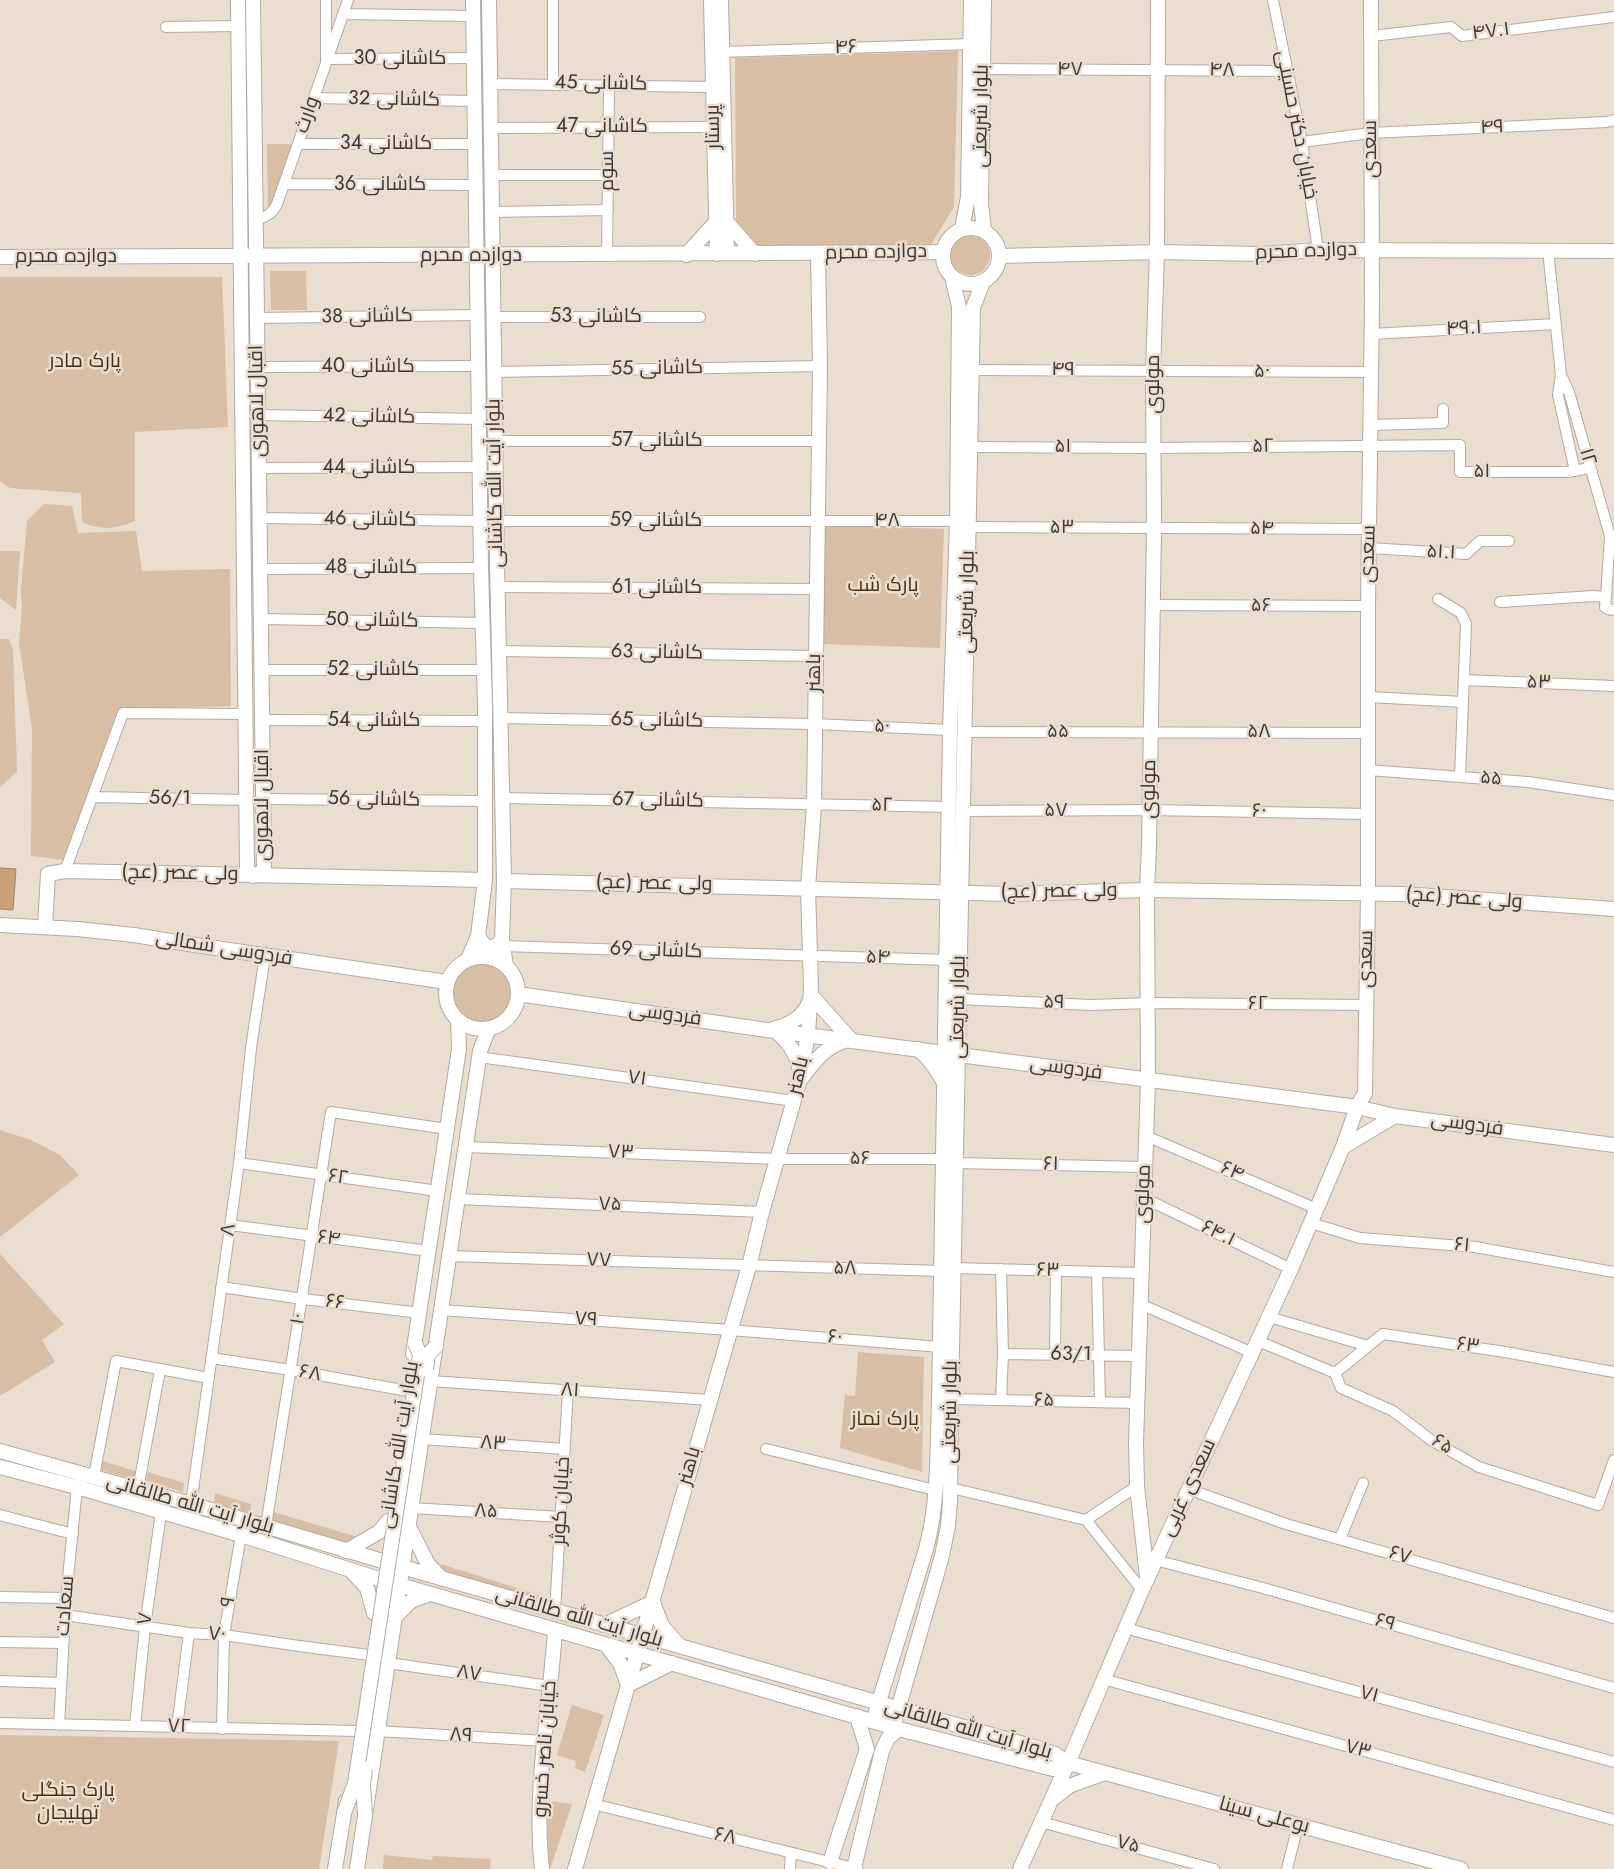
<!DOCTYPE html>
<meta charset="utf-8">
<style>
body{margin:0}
canvas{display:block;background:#eaded1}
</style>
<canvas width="1614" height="1869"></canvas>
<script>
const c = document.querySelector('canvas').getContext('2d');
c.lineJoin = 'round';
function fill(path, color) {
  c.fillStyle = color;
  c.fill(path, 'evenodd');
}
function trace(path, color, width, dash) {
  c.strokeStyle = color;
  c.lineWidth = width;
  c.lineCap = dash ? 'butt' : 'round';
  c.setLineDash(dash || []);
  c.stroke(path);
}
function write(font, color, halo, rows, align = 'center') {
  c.font = font + ' Jost,Cairo,sans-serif';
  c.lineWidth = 5;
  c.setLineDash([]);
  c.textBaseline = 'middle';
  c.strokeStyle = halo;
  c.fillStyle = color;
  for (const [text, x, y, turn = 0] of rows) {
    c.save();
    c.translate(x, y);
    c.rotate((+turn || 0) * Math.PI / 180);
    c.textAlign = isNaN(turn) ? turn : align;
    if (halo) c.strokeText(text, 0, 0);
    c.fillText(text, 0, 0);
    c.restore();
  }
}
fill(new Path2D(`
 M958 51 954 207 930 246 759 247 736 220 735 58Z
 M267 144H293L272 207H268Z
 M950 255a20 20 0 1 1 40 0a20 20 0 1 1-40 0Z
 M270 271H306L307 310H271Z
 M0 277H222L228 427 135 432V521C114 529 104 531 82 522L81 493 10 488 0 481Z
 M44 504 72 506 78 533 136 531 142 571 230 569 231 706 122 709 65 860 31 856 32 729 19 643 22 606 21 590 27 521Z
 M825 525 944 529 940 648 821 644Z
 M0 551H20L16 610 0 598Z
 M0 639H9L13 649 17 772 0 787Z
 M451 993a31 31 0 1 1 62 0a31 31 0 1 1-62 0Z
 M0 1130 31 1140 60 1155 79 1175 0 1237Z
 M0 1254 64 1324 42 1340 55 1362 0 1396Z
 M858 1352 924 1357 922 1472 840 1448 845 1395 855 1396Z
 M100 1460 135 1471V1480L98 1469Z
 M148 1472 184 1483 183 1492 146 1481Z
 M215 1493 251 1504V1513L214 1503Z
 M273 1512 361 1538 347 1546 272 1523Z
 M441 1564 539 1595V1604L440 1573Z
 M572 1705 604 1715 585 1772 575 1768 576 1761 557 1755Z
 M0 1735 339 1741 319 1869H0Z
 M547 1801 572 1804 550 1869H549Z
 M384 1855 432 1860 433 1856 491 1859 490 1869H383Z`), '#d7bea4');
const water = new Path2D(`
 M0 868 16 869 13 910 0 909Z`);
fill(water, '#cba278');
trace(water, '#a08263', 1);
const minor = new Path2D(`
 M326 0V59L474 58
 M553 0V84
 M1273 0 1302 142 1318 250
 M344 14 473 16
 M166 27 239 26
 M1372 36 1451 27 1462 36 1614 17
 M722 52 970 44
 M983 69 1286 71
 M490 84 713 87
 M313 98 474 101
 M491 128 714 127
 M1302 142 1370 133 1607 122 1614 120
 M298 144H475
 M491 175H608
 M284 184 475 185
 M492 212 608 210
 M257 220C267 216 272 214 277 204L348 0
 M1548 250 1561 375 1558 395 1575 471
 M607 256 609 86
 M493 317H700
 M257 318 477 315
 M1371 334 1556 324
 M258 367 478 366
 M973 370 1371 372
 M494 372 820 366
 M1561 375 1569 392 1610 536 1606 597
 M259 415 479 419
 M1370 425 1443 423V409
 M495 441H818
 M971 447 1155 448 1460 445V472H1567L1590 468
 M259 468 480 467
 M260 518 480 521
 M496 521H957
 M969 527 1370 529
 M1369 548 1466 554 1480 541H1509
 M261 569 481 568
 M497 587 816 589
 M1438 599 1461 613 1466 624 1460 777
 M1500 602 1594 596 1606 597 1605 607 1608 609 1614 610
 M1153 605 1368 606
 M261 619 483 623
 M499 651 815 656
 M262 670H484
 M1464 680 1614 686
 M1368 697 1463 702
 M501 718 814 724 950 730
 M263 720 485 721
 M965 732 1368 733
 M1368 770 1528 782 1614 795
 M93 797 247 800
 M503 798 950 807
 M264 799 485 801
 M963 811 1150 810 1368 814
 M65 871 123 713 246 714
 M503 946 947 960
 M959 999 1091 1005 1149 1003 1367 1005
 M479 1057 794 1101
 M1146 1136 1317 1209
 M466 1147 777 1159H943
 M239 1163 438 1191
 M956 1163 1145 1167
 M1144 1198 1291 1269
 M458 1199 762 1212
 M1311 1223 1360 1238 1475 1247 1614 1272
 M230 1225 429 1251
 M449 1256 941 1271
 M954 1268 1141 1273
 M1097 1272 1100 1402
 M221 1287 303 1299 420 1313
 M1140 1304 1253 1353
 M441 1310 730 1330 940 1347
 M1269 1317 1368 1346
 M1258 1341 1335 1373 1341 1388 1393 1411 1431 1440 1479 1467 1598 1505 1614 1460
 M1003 1354 1139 1356
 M1055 1354 1056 1271
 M211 1358 291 1370 408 1391
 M1335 1373 1383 1334 1505 1352 1614 1372
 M430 1381 710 1400
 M951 1399 1137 1403
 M1001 1400 1003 1354 1001 1269
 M422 1439 565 1449
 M766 1449 935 1490
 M94 1476 116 1361 209 1378
 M951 1488 1086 1520 1142 1590
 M138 1489 160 1370
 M1188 1489 1286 1524 1614 1618
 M191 1504 239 1163 251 1048 265 956
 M411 1508 561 1517
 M0 1515 73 1534
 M1086 1520 1137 1486
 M266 1526 331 1112 447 1129
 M1340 1539 1363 1483
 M1155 1560 1263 1588 1614 1688
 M0 1597 66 1598
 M555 1611 568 1391
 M65 1615 189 1633 224 1635 299 1646 369 1655
 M1125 1628 1614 1762
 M0 1642 63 1643
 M388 1663 550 1686
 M1103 1679 1614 1820
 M0 1681 60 1683
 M0 1723 357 1731
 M59 1725 66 1598 77 1487
 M135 1726 145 1627 161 1512
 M177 1727 189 1633
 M222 1729 224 1635 241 1535
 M377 1731 545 1741
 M593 1804 858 1869
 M1041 1822 1214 1869
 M790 1869 791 1853
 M1287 1869 1298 1825`);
const major = new Path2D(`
 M238 0 247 869 253 876 264 871 253 0
 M489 0 497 563 504 881 502 939 506 966
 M711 0 717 254
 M721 0 727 253
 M727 222 755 254
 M943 256a28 28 0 1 1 56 0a28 28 0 1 1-56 0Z
 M962 229 968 197 971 0
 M984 231 981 203 984 0
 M686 255 716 222
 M999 256 1157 252 1262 254 1318 250 1614 251
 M0 257C314 256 628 256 943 252
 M504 881 1011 894 1147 890 1404 894 1614 909
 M0 925 77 929 134 935 195 945 447 982
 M45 927 48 874 65 871 485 880
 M478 936 484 945C491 949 498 947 502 939
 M446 993a36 36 0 1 1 72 0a36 36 0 1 1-72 0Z
 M468 959 478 936 485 880V705L481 568 473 0
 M518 994 760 1029 1357 1107 1395 1116 1614 1145
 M811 995 851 1040
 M776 1028C790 1025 804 1016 809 1002
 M773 1029C788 1040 797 1054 800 1071
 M918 1049C930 1059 937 1069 944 1083
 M802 1078C814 1061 827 1045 848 1040
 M1343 1147 1395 1116
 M413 1354 459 1049 458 1020
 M0 1451 191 1504 416 1571 1034 1747 1055 1754 1068 1763 1461 1869
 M0 1467 77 1487 241 1535 379 1579 899 1729 1053 1769 1068 1763
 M408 1525 428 1564 442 1579
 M346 1551 379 1532 388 1521
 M352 1572 367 1588 374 1613
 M1147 1577 1137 1486 1136 1442 1148 1081 1147 890 1149 846 1154 529 1153 371 1157 252 1158 0
 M653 1602 662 1626 679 1645
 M395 1617 411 1601 430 1594
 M604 1625 653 1602
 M605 1644 620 1663 628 1685
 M628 1685 672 1663
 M873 1721 926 1549C939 1501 937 1450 939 1400L950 730 957 521 959 307 952 277
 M893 1727 942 1556 948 1526 950 1501 951 1399 973 308 983 282
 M1054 1798 1069 1786 1105 1773
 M830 1862 867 1749 857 1716
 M854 1868 882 1751 888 1738 899 1729
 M335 1869 346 1801
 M357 1869 480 1051 489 1028
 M542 1869C533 1790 550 1709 555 1630
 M575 1869 749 1266 762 1212 800 1079 808 1034 811 988 808 888 814 805 820 366 818 254
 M1020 1869 1068 1763 1142 1590 1291 1269 1343 1147 1357 1107 1365 1093 1368 893V606L1372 302 1371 0`);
trace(minor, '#b5a99d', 12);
trace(major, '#b5a99d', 16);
trace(minor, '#fff', 10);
trace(major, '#fff', 14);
const majorBridge = new Path2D(`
 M426 1369 428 1355 436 1346
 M344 1813 355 1783 420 1355 415 1343
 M365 1815 363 1784 365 1769`);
trace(majorBridge, '#b5a99d', 16, []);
trace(majorBridge, '#fff', 14);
write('20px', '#3c3732', '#eaded1', [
 ["۴۷.۱",1491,32,-7],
 ["۴۶",846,48,-2],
 ["کاشانی 30",400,59],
 ["۴۷",1070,70],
 ["۴۸",1222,71,1],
 ["کاشانی 45",601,84,1],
 ["کاشانی 32",394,100,1],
 ["وارث",308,115,-71],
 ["بلوار شریعتی",982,116,-89],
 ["خیابان دکتر حسینی",1296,125,79],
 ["کاشانی 47",602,127],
 ["پرستار",714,127,-91],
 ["۴۹",1492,128,-3],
 ["کاشانی 34",386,144],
 ["سعدی",1371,149,-90],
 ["سوم",608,171,-90],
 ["کاشانی 36",380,185],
 ["دوازده محرم",1306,252,-2],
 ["دوازده محرم",876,253,-1],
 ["دوازده محرم",471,256],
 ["دوازده محرم",66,257],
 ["کاشانی 38",367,317,-1],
 ["کاشانی 53",596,317],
 ["۴۹.۱",1464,329,-3],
 ["کاشانی 40",368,367],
 ["کاشانی 55",657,369,-1],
 ["۴۹",1063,370],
 ["۵۰",1262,372],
 ["مولوی",1154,384,-90],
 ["اقبال لاهوری",258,401,-91],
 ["کاشانی 42",369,417,1],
 ["کاشانی 57",657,441],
 ["۵۱",1063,447],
 ["۵۲",1263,447,-1],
 ["۱۲",1587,457,74],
 ["کاشانی 44",369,468],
 ["۵۱",1482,472],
 ["بلوار آیت الله کاشانی",496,483,-91],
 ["کاشانی 46",370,520,1],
 ["کاشانی 59",656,521],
 ["۴۸",887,521],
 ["۵۳",1062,528],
 ["۵۴",1262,529],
 ["۵۱.۱",1441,553,3],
 ["سعدی",1369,554,-88],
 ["کاشانی 48",371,568],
 ["کاشانی 61",657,588],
 ["بلوار شریعتی",968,602,-89],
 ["۵۶",1261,606],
 ["کاشانی 50",372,621,1],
 ["کاشانی 63",657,653,1],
 ["کاشانی 52",373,670],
 ["باهنر",815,673,-89],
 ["۵۳",1539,683,2],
 ["کاشانی 54",374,721],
 ["کاشانی 65",657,721,1],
 ["۵۰",882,727,2],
 ["۵۵",1058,732],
 ["۵۸",1259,732],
 ["۵۵",1491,779,5],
 ["مولوی",1150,789,-89],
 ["56/1",170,799,1],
 ["کاشانی 56",374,800,1],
 ["کاشانی 67",658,801,1],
 ["اقبال لاهوری",263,805,-90],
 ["۵۲",882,806,1],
 ["۵۷",1056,811],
 ["۶۰",1259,812,1],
 ["ولی عصر (عج)",180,874,1],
 ["ولی عصر (عج)",654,884,1],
 ["ولی عصر (عج)",1059,892,-1],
 ["ولی عصر (عج)",1464,899,4],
 ["فردوسی شمالی",224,949,9],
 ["کاشانی 69",656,951,2],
 ["۵۴",878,958,2],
 ["سعدی",1367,959,-89],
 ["۵۹",1054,1003,2],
 ["۶۲",1258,1004],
 ["بلوار شریعتی",959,1007,-89],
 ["فردوسی",665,1015,8],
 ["فردوسی",1066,1069,8],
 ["باهنر",799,1076,-77],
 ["۷۱",637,1079,8],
 ["فردوسی",1467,1125,8],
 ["۷۳",621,1153,2],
 ["۵۶",860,1159],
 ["۶۱",1051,1165,1],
 ["۶۴",1232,1172,23],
 ["۶۲",338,1178,8],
 ["مولوی",1144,1194,-88],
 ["۷۵",610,1205,2],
 ["۸",229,1230,-82],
 ["۶۴.۱",1218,1234,26],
 ["۶۴",329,1239,7],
 ["۶۱",1462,1246,5],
 ["۷۷",599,1261,2],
 ["۵۸",845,1269,2],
 ["۶۳",1048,1271,2],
 ["۶۶",335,1303,7],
 ["۱۰",299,1319,-81],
 ["۷۹",586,1320,4],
 ["۶۰",835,1338,5],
 ["۶۳",1468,1346,8],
 ["63/1",1071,1355,1],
 ["۶۸",310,1374,10],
 ["۸۱",570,1391,4],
 ["۶۵",1044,1401,1],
 ["بلوار شریعتی",951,1412,-89],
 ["۸۳",493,1444,4],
 ["بلوار آیت الله کاشانی",400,1445,-81],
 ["۶۵",1442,1445,31],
 ["باهنر",690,1466,-74],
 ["سعدی غربی",1189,1488,-65],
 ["خیابان کوثر",562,1501,-87],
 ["بلوار آیت الله طالقانی",190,1505,16],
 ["۸۵",486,1512,3],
 ["۶۷",1400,1556,16],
 ["۹",229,1602,-80],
 ["سعادت",66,1606,-85],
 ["بلوار آیت الله طالقانی",579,1618,16],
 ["۷",146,1619,-82],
 ["۶۹",1385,1623,16],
 ["۷۰",217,1635,5],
 ["۸۷",469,1674,8],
 ["۷۱",1369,1695,15],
 ["۷۲",179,1727,2],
 ["بلوار آیت الله طالقانی",968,1730,16],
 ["۸۹",461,1736,3],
 ["خیابان ناصر خسرو",546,1749,-86],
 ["۷۳",1358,1750,15],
 ["بوعلی سینا",1264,1816,15],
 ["۶۸",725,1837,13],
 ["۷۵",1128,1845,15]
]);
write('20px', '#4b2f0c', '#eaded1', [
 ["پارک مادر",85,362],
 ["پارک شب",883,586],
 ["پارک نماز",885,1420],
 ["پارک جنگلی",68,1791],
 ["تهلیجان",68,1814]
]);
</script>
